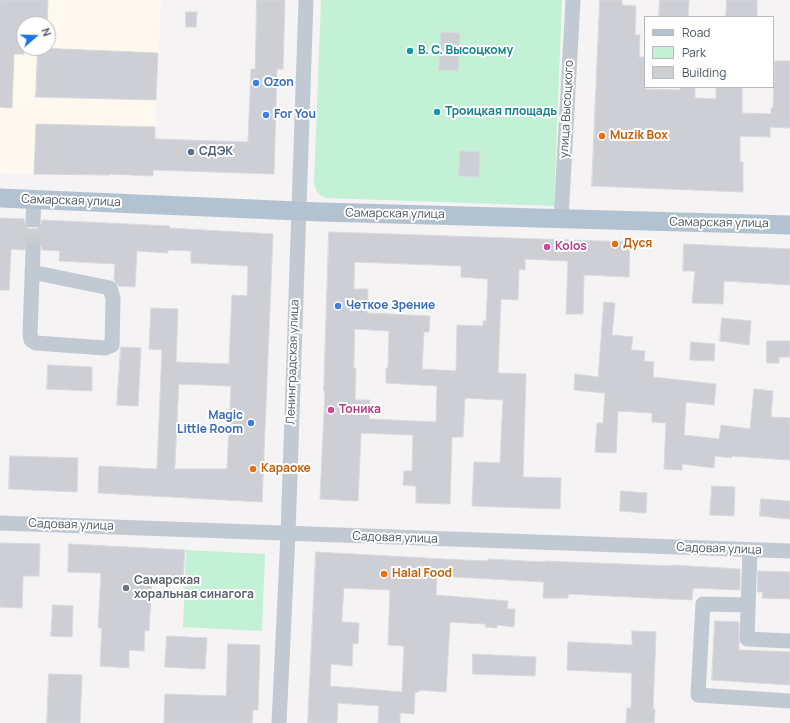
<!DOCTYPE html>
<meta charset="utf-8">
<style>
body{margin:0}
#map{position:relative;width:790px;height:723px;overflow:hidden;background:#f5f3f3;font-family:Manrope,sans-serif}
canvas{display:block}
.legend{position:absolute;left:644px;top:16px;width:130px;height:72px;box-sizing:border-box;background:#fff;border:1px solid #b7bbc0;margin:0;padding:5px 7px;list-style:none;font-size:12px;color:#4a5661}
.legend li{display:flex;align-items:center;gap:8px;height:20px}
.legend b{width:20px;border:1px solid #b7bbc0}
.north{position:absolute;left:16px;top:16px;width:40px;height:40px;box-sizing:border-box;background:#fff;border:1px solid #b7bbc0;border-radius:50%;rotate:70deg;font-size:11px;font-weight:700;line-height:16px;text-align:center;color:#4a5661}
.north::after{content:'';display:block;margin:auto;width:14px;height:18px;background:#1a73e8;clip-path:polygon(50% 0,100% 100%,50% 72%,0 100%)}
</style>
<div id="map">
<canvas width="790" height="723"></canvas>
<ul class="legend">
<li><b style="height:5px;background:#b3c2d1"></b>Road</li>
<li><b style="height:11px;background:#c3f1d5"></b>Park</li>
<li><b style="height:11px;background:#cdcfd5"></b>Building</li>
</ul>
<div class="north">N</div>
</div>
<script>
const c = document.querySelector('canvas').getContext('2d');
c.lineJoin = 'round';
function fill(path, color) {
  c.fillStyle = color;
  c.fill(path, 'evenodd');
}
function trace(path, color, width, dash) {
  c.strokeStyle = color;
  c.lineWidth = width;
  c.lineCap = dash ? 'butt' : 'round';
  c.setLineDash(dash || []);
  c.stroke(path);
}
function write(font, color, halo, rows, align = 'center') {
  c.font = font + ' Manrope,sans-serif';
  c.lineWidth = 4;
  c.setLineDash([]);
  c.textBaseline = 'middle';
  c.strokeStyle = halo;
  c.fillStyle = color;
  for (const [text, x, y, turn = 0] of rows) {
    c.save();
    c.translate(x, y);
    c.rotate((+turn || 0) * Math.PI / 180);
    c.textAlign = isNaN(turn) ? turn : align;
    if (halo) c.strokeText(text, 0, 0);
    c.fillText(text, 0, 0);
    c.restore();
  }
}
fill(new Path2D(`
 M0 0H161L154 176 0 173ZM24 24H48V48H24Z`), '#fdf9ef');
fill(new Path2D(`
 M321 0H562L554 206 326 198C319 195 316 192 314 184Z
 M186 550 265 554 262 631 183 627Z`), '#c3f1d5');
const building = new Path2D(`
 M0 0H48L47 24H24V54H14L12 108 0 107Z
 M257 0H285L283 69H277L274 174 153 170V176L109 174V175L34 174 36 124 155 127V139L248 142 251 69H255Z
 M600 0H622V5L636 6 635 35H640L639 57H645V89L680 90V87H695V98L716 99V87H742V113L771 114V108H773L775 61H790V128L770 127V137L740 136V162H743V192L592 186Z
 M660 0H689L688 17H659Z
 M727 0H757V17H726Z
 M186 12H197L196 27H186Z
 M441 32 460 33 458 71 439 70Z
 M38 48 158 53 156 100 36 97Z
 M460 151 480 152 479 177 459 176Z
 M0 218 24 219 25 224 28 228 32 229 37 228 41 225 42 220 170 226 169 228 273 234 262 502 98 493 99 466 157 469 162 350 149 349 151 308 178 309 176 362 229 364 232 295 247 296 248 266 191 263V251L168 250V253L137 251 135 287 119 286 114 280 115 264 59 261 60 251 42 250 41 246 38 243 33 241 29 242 26 245 24 250 11 249 9 290H0ZM179 384 231 386 227 469H175Z
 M329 232 630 242 629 277 584 275 583 314H566L568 261 525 259V270L519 269 518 300 501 299 498 373 526 374 523 477 561 478 560 509 472 506 474 462 500 463 503 400 465 398 463 437H452L450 504 416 503V486L403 485 404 471H412L413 435 361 433 358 501 320 499 325 391H324ZM355 262 461 266V277L488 279 486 321H483V326L457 325 456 371 422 369 424 332H429L430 316 367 313 368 289H354ZM355 329 389 331 388 368H386V383L437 386 436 422 369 419 370 400H355L356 368H354Z
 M684 244 790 249V285L724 281 723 304 692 303 695 271H683Z
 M604 302 615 303 612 335 633 337 631 350 645 351 644 361 654 362 653 377 716 384 714 405 686 402 684 435 719 439 721 425 750 429 754 389 773 391 771 417 790 418V460L732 456 731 458 715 456 714 468 682 464V470L664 469 666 423 652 422V413L618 411 616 453 595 452 597 423H603L605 393 574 390 575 374 598 377Z
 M722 318 751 321 749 345 720 341Z
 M767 341H790V357H779V363H767Z
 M691 342 715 344 714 361 690 360Z
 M121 347 141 348 138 406 117 405Z
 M48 365 92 367V391L47 389Z
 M10 456 78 458 77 492 9 489Z
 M712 486 735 487 734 516 710 515Z
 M621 491 647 493 646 513 620 511Z
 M761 499 790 501V519L760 516Z
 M0 543 40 544 39 576H23L22 608 0 607Z
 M69 544 185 550 183 577 152 576 149 631 145 630 144 651 129 650V668L100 666 102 628H98L101 573 68 572Z
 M316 552 462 560 488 561V559L545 562V561L569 562 672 566V565L740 569V590L693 588 692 600 568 594V598H543L544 582 437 576 436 595 508 601 507 609H515L514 627 497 625V628L485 627V624L450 622 446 692 419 690V692H415L414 714 400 713V723H378L379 706 338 703 337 723H308ZM344 588 390 590 388 645 404 646 402 692 330 686 331 664 352 666 353 643 358 644 359 623 342 622Z
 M758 571 790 572V599L762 598 763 592H758Z
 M53 605 73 606 72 637 51 636Z
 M715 621 739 622V650L790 652V685L712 680Z
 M632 631 656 632 653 709H655L654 723H626L627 708H631L632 673 567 670 568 642 632 645Z
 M167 636 207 638 205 669 165 667Z
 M228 644 260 645 258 710H253L252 723H164L165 694 226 696Z
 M473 654 536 657 535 676 473 674Z
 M49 674 82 675 80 723H47Z`);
fill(building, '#cdcfd5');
trace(building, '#d7d9de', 1);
trace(new Path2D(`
 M33 250V220`), '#caccce', 15, [15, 8]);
trace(new Path2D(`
 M561 219 573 0
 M33 220 34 199
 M32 272 110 288 113 298 112 345 105 348 36 343 31 340 30 334 33 250
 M0 523 790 551
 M750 550 747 639 790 641
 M748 605 703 604 698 695 790 701
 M279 723 288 534 306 0`), '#c1cad2', 15);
trace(new Path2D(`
 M0 198 321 212 790 225`), '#b3c2d1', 19);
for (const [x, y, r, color] of [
 [410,51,4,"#0f9aa8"],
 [256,83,4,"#3f7fe0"],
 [437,112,4,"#0f9aa8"],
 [266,115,4,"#3f7fe0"],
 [602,136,4,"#e8710a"],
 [191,152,4,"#5c6f8a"],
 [615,244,4,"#e8710a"],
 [547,247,4,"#d1479c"],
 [338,306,4,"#3f7fe0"],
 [331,410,4,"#d1479c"],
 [251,423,4,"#3f7fe0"],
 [253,469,4,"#e8710a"],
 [384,574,4,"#e8710a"],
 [126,588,4,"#6b7280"]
]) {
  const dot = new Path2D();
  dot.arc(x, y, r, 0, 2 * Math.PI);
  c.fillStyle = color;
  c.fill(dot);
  trace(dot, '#fff', 1.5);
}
write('bold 12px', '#0d838f', '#fff', [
 ["В. С. Высоцкому",418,51],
 ["Троицкая площадь",445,112]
], 'left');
write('bold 12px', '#366cbe', '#fff', [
 ["Ozon",264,83],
 ["For You",274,115],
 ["Четкое Зрение",346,306],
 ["Magic",243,416,"right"],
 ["Little Room",243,430,"right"]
], 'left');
write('12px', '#4a5661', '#fff', [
 ["улица Высоцкого",567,109,-87],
 ["Самарская улица",71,201,2],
 ["Самарская улица",395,214,1],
 ["Самарская улица",719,223,1],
 ["Ленинградская улица",293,362,-88],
 ["Садовая улица",71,525,2],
 ["Садовая улица",395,538,2],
 ["Садовая улица",719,549,2]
]);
write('bold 12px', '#c56008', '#fff', [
 ["Muzik Box",610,136],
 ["Дуся",623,244],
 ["Караоке",261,469],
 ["Halal Food",392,574]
], 'left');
write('bold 12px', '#4e5e75', '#fff', [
 ["СДЭК",199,152]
], 'left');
write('bold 12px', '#b23c85', '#fff', [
 ["Kolos",555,247],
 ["Тоника",339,410]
], 'left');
write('bold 12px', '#5b616d', '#fff', [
 ["Самарская",134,581],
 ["хоральная синагога",134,595]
], 'left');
</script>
